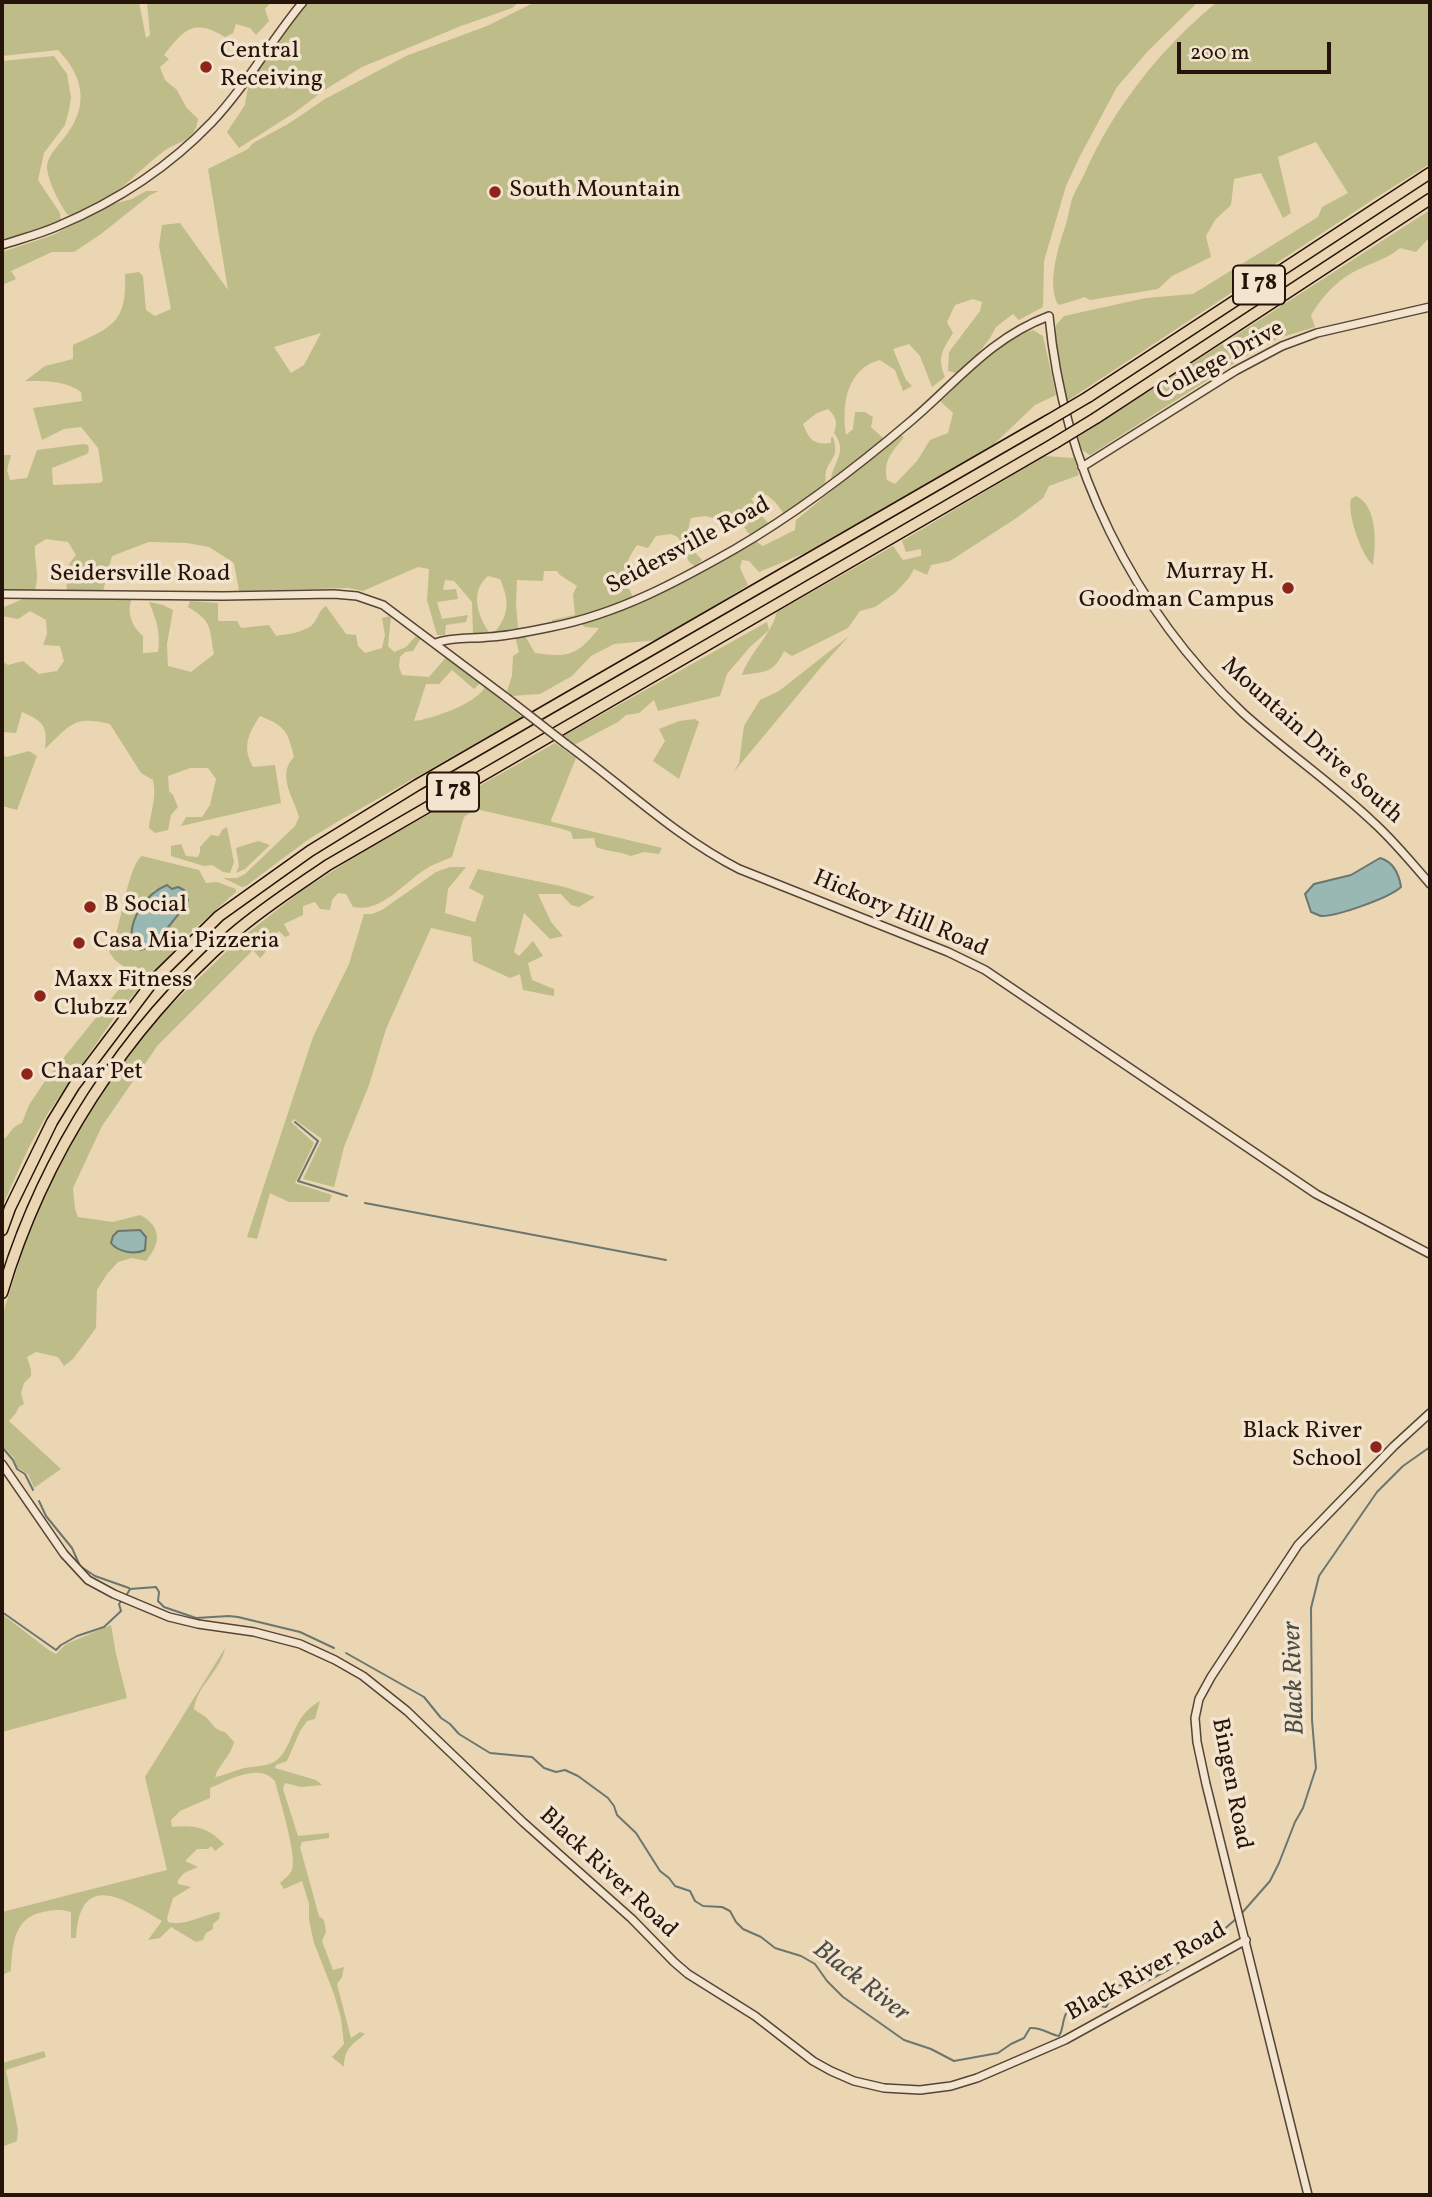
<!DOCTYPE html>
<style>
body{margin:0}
#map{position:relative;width:1432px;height:2197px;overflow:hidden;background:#ebd6b3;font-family:Vollkorn,serif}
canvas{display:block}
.frame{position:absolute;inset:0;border:4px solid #26130a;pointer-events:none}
.scale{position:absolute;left:1177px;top:42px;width:154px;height:32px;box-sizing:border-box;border:4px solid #26130a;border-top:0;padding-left:9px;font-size:21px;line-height:24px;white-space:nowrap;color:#26130a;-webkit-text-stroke:5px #f2e4ce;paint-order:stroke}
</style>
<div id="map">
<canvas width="1432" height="2197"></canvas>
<div class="frame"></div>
<div class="scale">200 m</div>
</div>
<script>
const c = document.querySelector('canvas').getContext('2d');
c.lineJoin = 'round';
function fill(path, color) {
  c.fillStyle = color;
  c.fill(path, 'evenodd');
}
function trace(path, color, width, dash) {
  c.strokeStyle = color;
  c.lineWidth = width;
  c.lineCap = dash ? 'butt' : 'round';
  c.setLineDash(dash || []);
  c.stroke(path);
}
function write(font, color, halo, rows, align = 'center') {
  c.font = font + ' Vollkorn,serif';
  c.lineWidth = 7;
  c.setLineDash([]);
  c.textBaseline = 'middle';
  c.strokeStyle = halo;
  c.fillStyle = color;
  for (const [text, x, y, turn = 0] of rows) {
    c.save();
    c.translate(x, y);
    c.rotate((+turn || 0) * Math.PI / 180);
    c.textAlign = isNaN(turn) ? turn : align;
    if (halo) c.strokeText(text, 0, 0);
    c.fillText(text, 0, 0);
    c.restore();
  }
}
fill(new Path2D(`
 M2 2H139L146 38 150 35 147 2H271L265 9 269 21 256 35 250 28 236 24 233 33 225 37C194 18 184 29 164 55L169 59 160 67 165 80 177 90 186 107 198 119C197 125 196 130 192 134 184 143 173 144 164 151 135 172 105 212 68 215 60 206 46 177 47 165 49 154 58 146 64 138 89 107 85 78 58 50L2 56Z
 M309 2H519L512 8 461 26 362 67 326 89 294 113 239 148 227 132 245 105 248 87 264 59Z
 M535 2H1198L1148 51 1117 87 1079 158 1066 186 1044 261 1043 307 1019 320 1013 314 996 327 990 338 977 355 956 373 948 371 949 352 980 311 982 302 973 299 955 305 947 322 953 333C942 351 937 357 945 377L932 387 920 356 909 344 893 349 906 380 912 386 903 391 895 370 880 360C847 368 841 405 846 435L853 429 855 412H865L873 417 871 427 884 439 831 479C834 461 848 451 834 433 838 422 836 417 828 409L817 413 803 424C809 440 814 445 831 443V437H833C839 458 832 455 826 471 825 475 826 479 825 483L785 515 776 503 767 495 751 498 760 514 769 524 750 535 740 522 738 510 721 520 705 516 691 518C685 539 687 544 702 560L695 566 689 562 678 537 671 534 656 536 648 548 637 545C623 565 622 575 633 597L621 604 595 613 552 624V620L575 615 573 594 577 586 560 575 557 571H544L543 581 517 580 516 603 518 628 495 632C510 613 509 600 500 579L488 576C470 591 477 615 489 632L473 634 472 602 454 581 445 580 443 590 456 589 458 599 437 602 442 619 468 615 466 622 446 625 445 635H437L427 600 429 569 418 567 363 591 348 588 239 591 234 563 209 547 187 543 149 542 112 556 103 591 67 592 66 568 76 555 68 542 46 539 35 546C34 564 40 572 35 591L2 590V455H11L7 470 10 480 27 478 37 450 83 444 88 445 89 450 87 454 52 468 53 485 99 483 103 481 98 448 81 427 64 429 42 440 33 408 82 401 81 392C65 380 44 381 25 381L45 366 73 359V345C113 327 127 322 125 274L139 272 143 276 146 310 155 316 171 309 159 246 162 225 180 223 228 290 208 169 248 149 253 143 288 124 325 99 406 56 487 26ZM321 333 304 365 291 373 274 347Z
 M1217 2H1430V164L1377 197 1067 401 1055 341 1056 325 1064 316 1146 298 1193 294 1318 217 1322 207 1348 193 1316 142 1278 157 1291 213 1283 218 1261 173 1234 179 1231 205 1215 220 1206 236 1211 257 1172 276 1158 289 1090 300 1085 297 1060 305 1057 303C1048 282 1057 252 1064 230 1068 220 1069 209 1072 199 1075 191 1080 183 1084 175 1113 108 1161 48 1217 2Z
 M54 56 67 74 71 97 69 110 65 125 44 153 38 180 60 213 61 221 2 241V61Z
 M146 191H159L150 195 101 234 74 252H52L11 271 16 279 2 285V252L53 235 113 204 132 199Z
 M1430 210V237L1416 252 1400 248C1385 261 1366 264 1350 274 1333 284 1321 299 1311 315L1315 327 1279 338 1236 362 1090 455 1082 450 1078 437Z
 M1033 330 1043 336 1056 395 1035 405 991 447 805 553 759 572 749 561 742 560 740 568 748 585 659 640 614 644 591 656 572 676 540 694 512 696 507 691 512 676 513 656 519 652 515 636 524 634 535 653C569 658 578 655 599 628L585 627 581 624C641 604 702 576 755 541L763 546 795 530 796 520 900 435 904 437C892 453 883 459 887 480L895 484 917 461 930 440 948 433 953 413 940 401C970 375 993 341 1033 330Z
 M1045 456 1074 458 1079 475 1049 486 1043 498 1018 517 950 561 931 565 927 575 914 569 909 578 895 593 875 607 860 611 848 628 792 656 784 651C774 673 765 672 742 675 750 652 770 637 777 612L893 546 903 560 921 556V549L906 552 902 541Z
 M1356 496C1378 506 1376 545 1373 565 1361 555 1347 514 1351 499Z
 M25 598H132C126 612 132 627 143 636V653L158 652C161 632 156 619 149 602L163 605 173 610 167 644 168 666 191 672 214 654C209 627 213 622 188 607L190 601 218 603V621H237L241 628 269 625 276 636C288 634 302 633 312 625 318 619 318 611 326 606L346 634 356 635 358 646 365 653 382 648 385 635 382 618 391 616 388 646 394 652 406 647 416 636 421 638 413 651 405 652 400 657 399 667 402 675 429 677 447 656 480 683 474 689 452 670 439 684H426L414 721C432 719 476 704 485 687L522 717 337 822 309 839 246 886 242 887 223 878H237L245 874 295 826 299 817C294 798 276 775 294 757 288 731 285 726 260 716 248 734 242 747 253 767L275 765 281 803 181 826 186 817H202L210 805 216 779 208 768H190L168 776 169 791 173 795 178 807 171 815 168 830 155 833 149 828C151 810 157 797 153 780L141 773 110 724C74 715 70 725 45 749 48 726 43 721 22 712L16 733 2 732V661L8 665 23 661 39 674 57 671 64 661 60 646 43 645 47 634 46 620 30 611 18 619 2 616V608Z
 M767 622 769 630 750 647 727 674 720 696 658 711 654 700 639 713 626 715 618 722 574 745 563 736Z
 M849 636 822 666 733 773 739 763 744 726 760 700 779 691Z
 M695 719 699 722 679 779 653 761 665 741 659 729 679 721Z
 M555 743 576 758 551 820 552 822 662 848 659 854 644 852 631 856C619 851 608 852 596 847L594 838 573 839 571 832 563 829 476 809 464 817 452 857C443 861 433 864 426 869 403 883 382 913 353 907L346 894 338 893 332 900 330 910 320 909 315 902 303 906V915L284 924 290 935 285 937 279 931C270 940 269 950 260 958L253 950 158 1045 102 1126 73 1188 75 1209 78 1217 113 1222 140 1215C161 1226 162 1242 146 1261L132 1258 118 1262 107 1274 97 1290 96 1328 73 1359 64 1366 58 1357 36 1352 27 1357 31 1370V1376L24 1383 21 1393 24 1404 19 1407 16 1413 9 1421 61 1469 34 1488 28 1474 17 1467 14 1458 2 1445V1316L26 1241 44 1196 80 1128 107 1085 158 1018 236 942 300 892 359 854Z
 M29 751 37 756 17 810 2 806V755L7 757Z
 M227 827 234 862 230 873 223 872 212 865 204 866 171 856V846L181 844 186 856 198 857 200 852V847L211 835 219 836 222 830Z
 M258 841 270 845 245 869 236 873 239 866 236 848Z
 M142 856 199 870 206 883 217 882 236 889V892L190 933 119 1011 48 1113 28 1149 2 1207 3 1153 2 1140C11 1135 10 1127 22 1123L29 1105 45 1081 132 973 115 960 109 952C121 932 127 866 142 856ZM167 886 172 889 170 926 151 947 140 950 133 947 130 933 137 914 154 891Z
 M450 867H466L448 889 445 913 475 922 484 896 469 888 478 869 565 887 595 897 579 907 571 905 561 894H538L551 922 563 936 550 939 524 913 514 952 519 956 533 941 543 956 528 963 532 980 554 989V996L523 990 520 974 510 978 473 961 471 937 431 928 386 1029 369 1085 344 1147 334 1187 303 1179 322 1139 294 1119 291 1122 314 1143 295 1183 332 1195 329 1202H289L270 1193 257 1239 247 1237 313 1037 349 964 364 914H372L382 910 436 872Z
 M2 1614 50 1651 56 1654 66 1644 111 1625 116 1654 127 1698 2 1732Z
 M225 1648C221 1671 197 1685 194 1709 196 1711 200 1713 203 1715 212 1721 212 1729 225 1732L234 1742C231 1756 219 1764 215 1777 224 1776 232 1771 241 1769 251 1766 266 1767 274 1762 294 1750 290 1717 320 1701L315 1719 307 1721 300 1731 287 1761 276 1765 275 1768 316 1780 322 1785 301 1787 285 1783 283 1789 298 1836 329 1833V1838L302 1842 300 1847 319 1916 324 1920 326 1932 322 1941 333 1970 344 1967 342 1977 337 1984 351 2038 360 2032 365 2034C351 2045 344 2050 344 2067L332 2057 344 2044 341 2018 334 1994 314 1943 309 1920V1904L302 1881 284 1889 280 1883C284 1879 290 1875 292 1870 298 1858 279 1797 275 1781 258 1762 228 1781 210 1788V1798L180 1811 171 1820 172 1827C195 1825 207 1827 224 1844L215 1851 211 1846 208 1849H197L185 1861 198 1867 184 1873 178 1880V1884L191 1887 173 1898 167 1918 168 1922C184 1927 204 1914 220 1912L219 1919 213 1924V1929L206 1933 203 1940 196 1942 171 1927 160 1938 148 1940 162 1921C124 1899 80 1869 76 1938H71V1912C60 1909 53 1910 43 1912 14 1917 12 1946 11 1971L2 1975V1912L167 1870 145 1777Z
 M44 2051 46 2057 6 2070 18 2130 17 2141 2 2147V2063Z`), '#bebc88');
const water = new Path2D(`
 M1380 858C1394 862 1399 874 1401 887 1389 898 1338 916 1322 916 1319 916 1314 913 1311 912L1305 894 1314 884 1351 875Z
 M167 885 172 889 178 887 184 890 188 900C180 913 154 949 140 950L133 947C126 922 145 894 167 885Z
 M140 1230 146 1237 145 1250C134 1255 118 1252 111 1243L113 1236 118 1231Z`);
fill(water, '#99b8b3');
trace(water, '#6b766f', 2);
trace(new Path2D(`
 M295 1122 318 1141 298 1181 347 1196
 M365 1203 666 1260
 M2 1447 13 1460 17 1469 25 1474 33 1490
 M39 1501 46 1516 72 1548 80 1566 95 1576 129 1588
 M126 1596 130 1589 156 1587 159 1592 158 1601 164 1607 196 1618 229 1616 238 1617 300 1632 334 1648
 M2 1612 56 1650 61 1645 77 1636 104 1627 121 1611 119 1604 122 1600
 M346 1653 424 1697 441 1718 450 1724 459 1734 490 1753 532 1757 544 1768 556 1772 565 1770 578 1776 608 1798 614 1806 617 1815 636 1833 660 1871 669 1878 675 1886 690 1891 695 1901 703 1906 722 1907 730 1911 736 1922 743 1929 761 1937 775 1948 801 1956 815 1964 827 1981 843 1997 904 2040 931 2049 954 2061 998 2053 1011 2044 1024 2038 1030 2028C1042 2027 1048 2034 1059 2036 1063 2030 1062 2026 1064 2019 1069 1999 1091 2006 1106 2007L1109 2002V1992L1117 1985 1136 1987 1168 1970 1212 1940 1237 1918
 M1241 1914 1270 1881 1279 1863 1295 1822 1303 1808 1316 1768 1312 1720 1311 1608 1319 1576 1377 1492 1403 1466 1430 1447`), '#6b766f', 2);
const tertiary = new Path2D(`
 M2 245C20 239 40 234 58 226 115 202 169 167 212 122 247 85 271 40 303 2
 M1082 467 1235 371 1282 346 1317 333 1430 307
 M2 594 223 596 334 594 357 596 383 605 507 698
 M436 643C451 637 472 639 489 637 509 636 531 631 551 627 618 614 677 582 735 549 797 513 857 467 911 421 957 382 990 338 1049 316 1063 467 1133 609 1243 713 1285 751 1332 783 1373 822 1394 841 1412 863 1430 884
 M566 744C622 785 676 837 739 869L948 952 985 970 1316 1194 1430 1254
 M2 1464 64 1554 88 1580 114 1594 169 1617 198 1624 254 1632 300 1644 335 1660 363 1676 407 1711 523 1822 632 1919 674 1962 688 1974 755 2016 813 2061 831 2071 854 2081 884 2088 920 2090 951 2086 977 2078 1065 2040 1246 1940
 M1308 2195 1206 1784 1197 1742 1195 1718 1199 1699 1211 1677 1298 1545 1394 1446 1430 1413`);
const motorway = new Path2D(`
 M1088 397 1430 173
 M1096 418 1430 199
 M2 1230 10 1208 52 1122 74 1086 154 980 219 916 310 851 417 785 1049 420
 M2 1293C43 1155 124 1030 233 934 263 908 296 887 328 865L1055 443`);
trace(tertiary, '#574434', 10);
trace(motorway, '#26130a', 13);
trace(tertiary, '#f2e4ce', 7);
trace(motorway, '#ebd6b3', 10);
const tertiaryBridge = new Path2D(`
 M507 698 566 744`);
const motorwayBridge = new Path2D(`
 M1049 420 1088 397
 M1055 443 1096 418`);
trace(tertiaryBridge, '#574434', 10, []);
trace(motorwayBridge, '#26130a', 13, []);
trace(tertiaryBridge, '#f2e4ce', 7);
trace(motorwayBridge, '#ebd6b3', 10);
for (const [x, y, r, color] of [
 [206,67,7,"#8f2418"],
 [495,192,7,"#8f2418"],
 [1288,588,7,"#8f2418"],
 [90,907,7,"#8f2418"],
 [79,943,7,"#8f2418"],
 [40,996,7,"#8f2418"],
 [27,1074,7,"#8f2418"],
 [1376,1447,7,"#8f2418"]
]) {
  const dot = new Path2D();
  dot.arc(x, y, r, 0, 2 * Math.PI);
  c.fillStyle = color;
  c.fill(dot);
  trace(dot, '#f2e4ce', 2.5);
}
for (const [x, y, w] of [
 [1259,285,52],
 [453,792,52]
]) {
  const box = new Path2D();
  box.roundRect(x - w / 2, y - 19.5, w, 39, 5);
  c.fillStyle = '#f2e4ce';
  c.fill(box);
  trace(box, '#26130a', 2);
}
write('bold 23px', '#26130a', null, [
 ["I 78",1259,285],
 ["I 78",453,792]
]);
write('24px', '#26130a', '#f2e4ce', [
 ["Central",220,53],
 ["Receiving",220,81],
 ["South Mountain",509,192],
 ["Murray H.",1274,574,"right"],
 ["Goodman Campus",1274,602,"right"],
 ["B Social",104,907],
 ["Casa Mia Pizzeria",93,943],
 ["Maxx Fitness",54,982],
 ["Clubzz",54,1010],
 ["Chaar Pet",41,1074],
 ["Black River",1362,1433,"right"],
 ["School",1362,1461,"right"]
], 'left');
write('24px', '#26130a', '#f2e4ce', [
 ["College Drive",1221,362,-29],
 ["Seidersville Road",689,547,-28],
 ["Seidersville Road",140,576],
 ["Mountain Drive South",1311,742,42],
 ["Hickory Hill Road",900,915,23],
 ["Bingen Road",1230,1784,79],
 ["Black River Road",607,1874,43],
 ["Black River Road",1147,1973,-29]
]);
write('italic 26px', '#4e4d45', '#f2e4ce', [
 ["Black River",1296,1678,-92],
 ["Black River",860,1983,38]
]);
</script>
